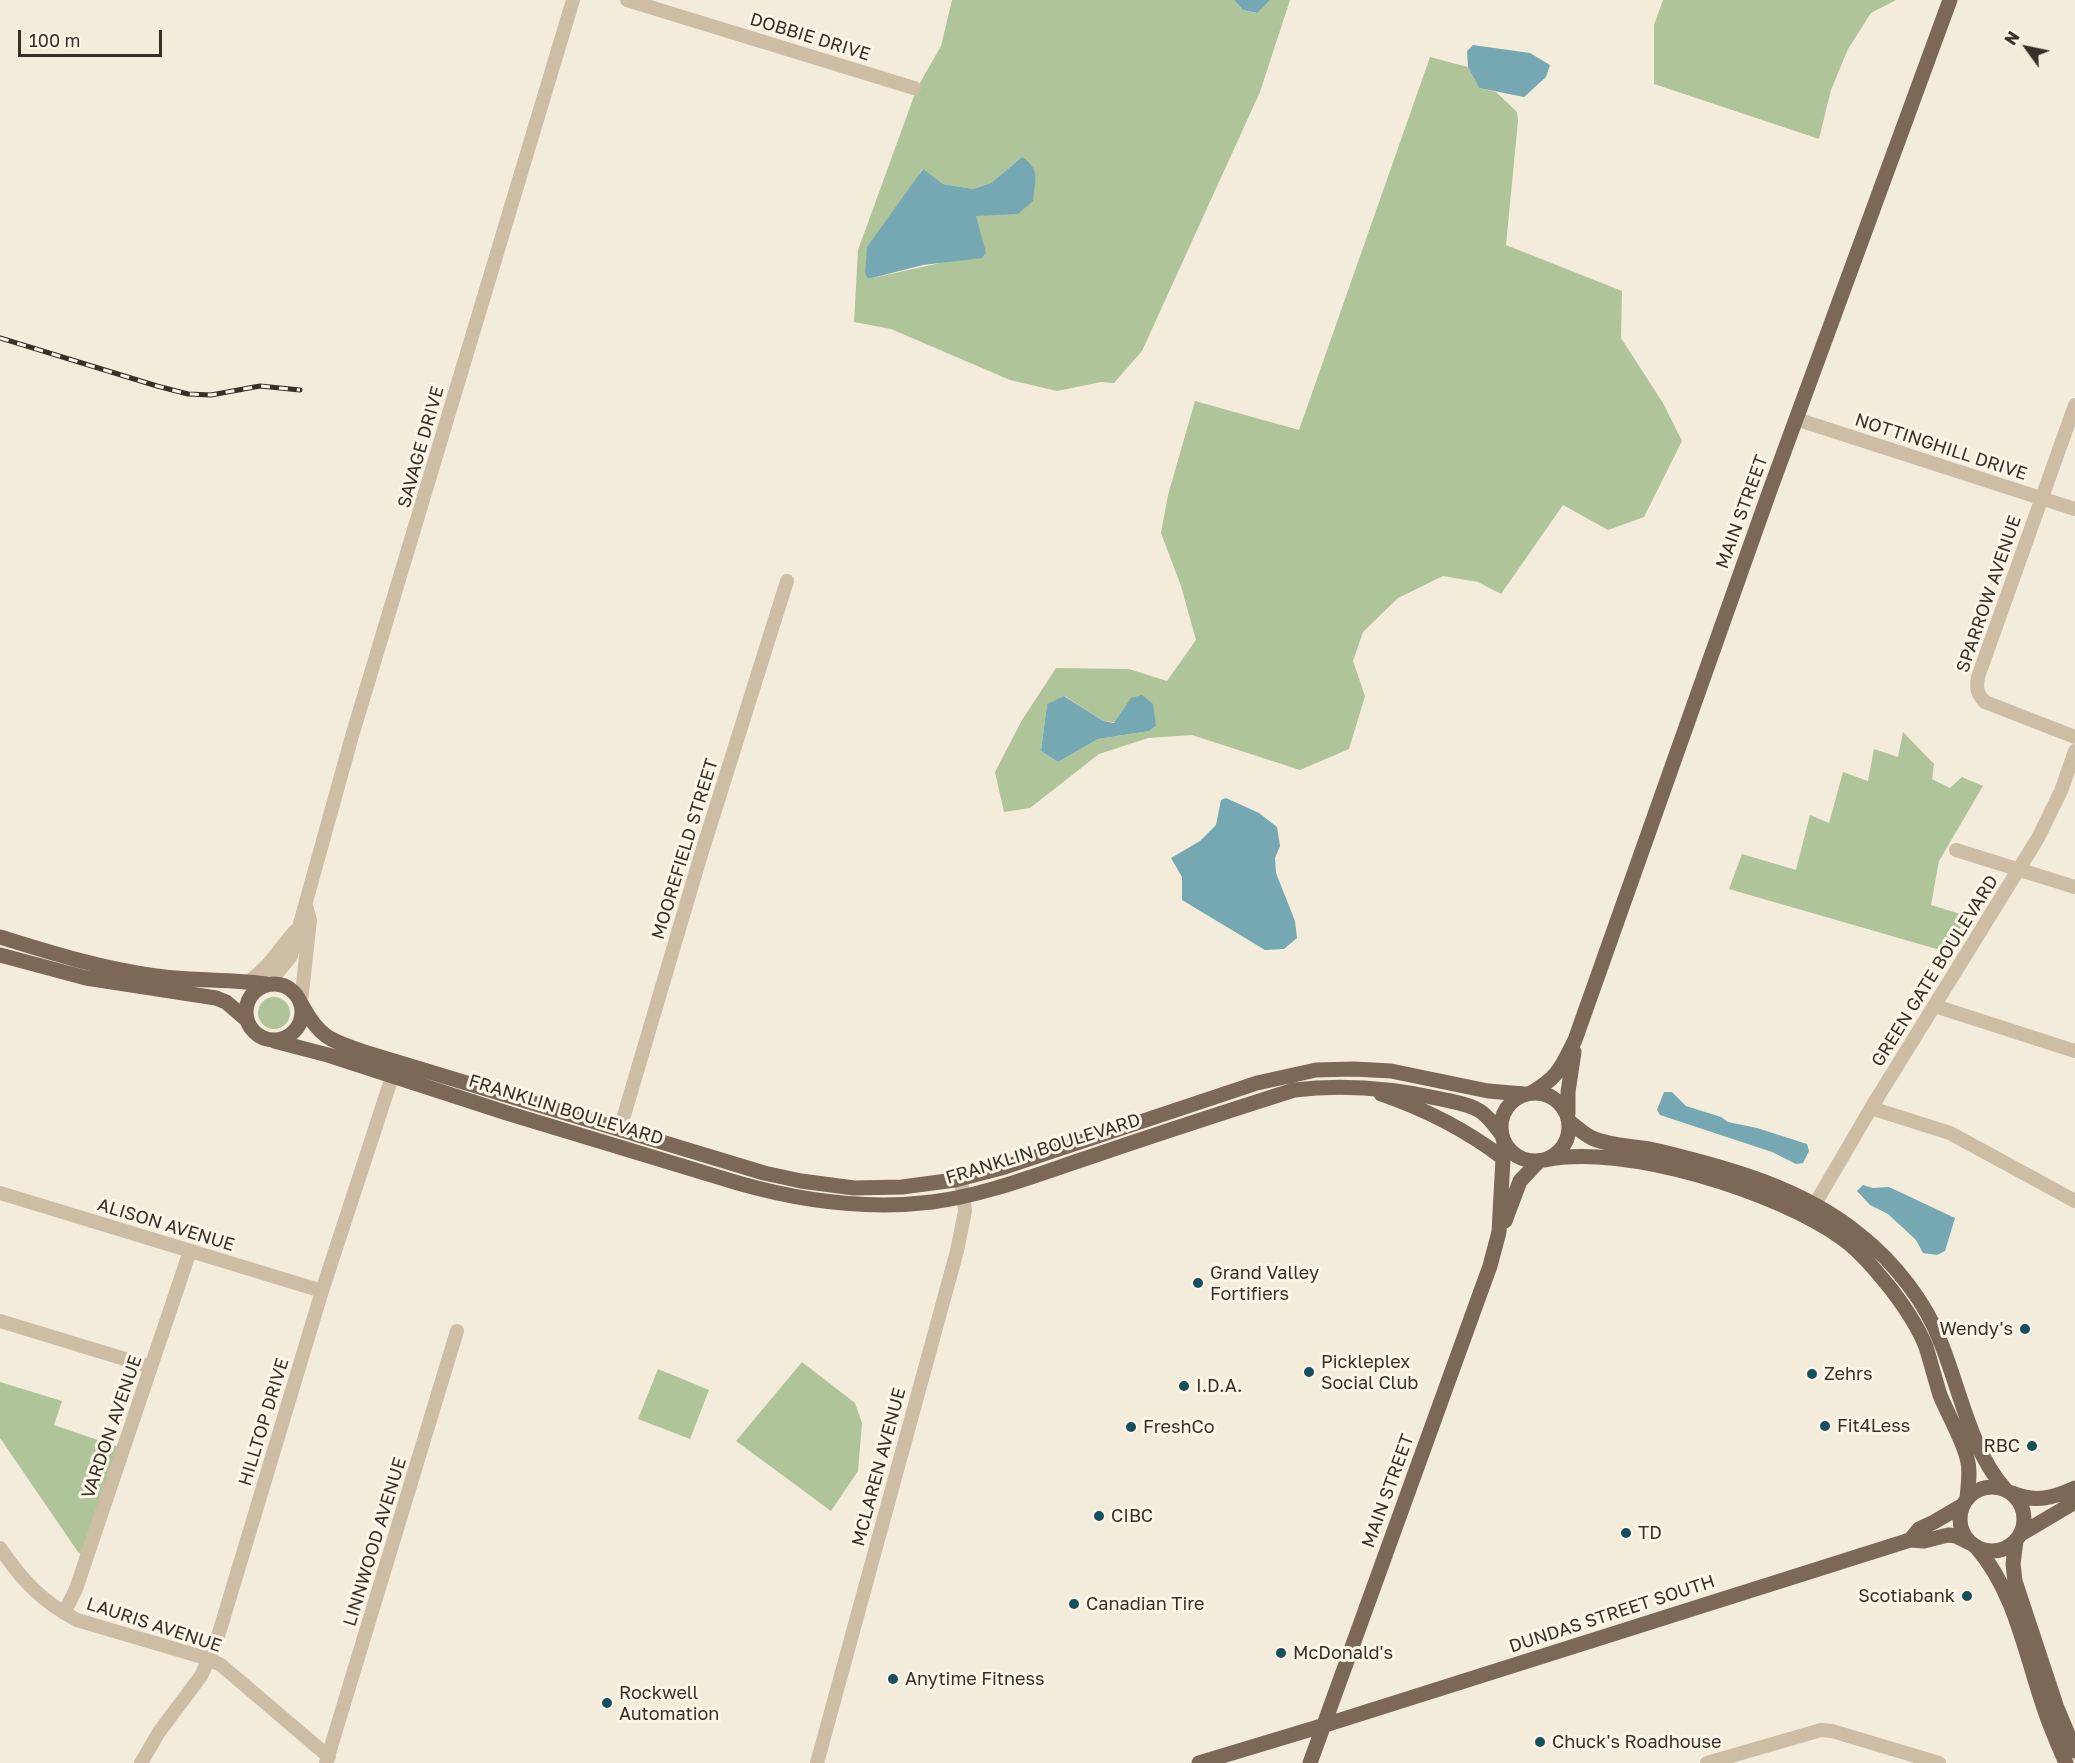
<!DOCTYPE html>
<style>
body{margin:0}
#map{position:relative;width:2075px;height:1763px;overflow:hidden;background:#f4ecda;font-family:"Golos Text",sans-serif}
canvas{display:block}
.north{position:absolute;left:1997px;top:18px;width:60px;height:60px;-webkit-text-stroke:4px #fbf5e7;paint-order:stroke;rotate:303deg;font-size:16px;font-weight:700;line-height:24px;text-align:center;color:#382f27}
.north::after{content:'';display:block;margin:auto;width:21px;height:27px;background:#382f27;clip-path:polygon(50% 0,100% 100%,50% 72%,0 100%)}
.scale{position:absolute;left:18px;top:30px;width:144px;height:27px;box-sizing:border-box;border:3px solid #382f27;border-top:0;padding-left:8px;font-size:18px;line-height:21px;white-space:nowrap;color:#382f27;-webkit-text-stroke:4px #fbf5e7;paint-order:stroke}
</style>
<div id="map">
<canvas width="2075" height="1763"></canvas>
<div class="north">N</div>
<div class="scale">100 m</div>
</div>
<script>
const c = document.querySelector('canvas').getContext('2d');
c.lineJoin = 'round';
function fill(path, color) {
  c.fillStyle = color;
  c.fill(path, 'evenodd');
}
function trace(path, color, width, dash) {
  c.strokeStyle = color;
  c.lineWidth = width;
  c.lineCap = dash ? 'butt' : 'round';
  c.setLineDash(dash || []);
  c.stroke(path);
}
function write(font, color, halo, rows, align = 'center') {
  c.font = font + ' "Golos Text",sans-serif';
  c.lineWidth = 6;
  c.setLineDash([]);
  c.textBaseline = 'middle';
  c.strokeStyle = halo;
  c.fillStyle = color;
  for (const [text, x, y, turn = 0] of rows) {
    c.save();
    c.translate(x, y);
    c.rotate((+turn || 0) * Math.PI / 180);
    c.textAlign = isNaN(turn) ? turn : align;
    if (halo) c.strokeText(text, 0, 0);
    c.fillText(text, 0, 0);
    c.restore();
  }
}
fill(new Path2D(`
 M952 0H1234L1243 10 1256 13 1270 0H1290L1260 92 1142 351 1114 383 1101 382 1057 391 1010 380 891 329 854 322 858 250 917 88 941 46ZM1022 157 975 216 985 253 868 279 922 169 943 184 973 189 991 183Z
 M1663 0H1896L1871 13 1848 49 1831 90 1819 139 1654 84V25Z
 M1430 57 1468 67 1479 88 1496 92 1517 112 1518 121 1506 245 1622 291 1621 338 1663 403 1682 441 1644 517 1608 530 1563 505 1501 594 1478 582 1443 576 1398 598 1363 632 1353 661 1365 696 1349 749 1300 770 1192 735 1148 738 1099 754 1030 808 1004 812 995 772 1022 720 1056 668 1129 669 1167 681 1196 640 1181 586 1161 533 1168 495 1195 401 1299 430ZM1065 696 1103 721 1156 726 1149 731 1098 739 1058 762 1041 751 1047 704Z
 M1903 732 1934 764 1932 779 1950 788 1962 777 1983 786 1939 861 1931 905 1967 916 1947 952 1729 889 1742 854 1796 870 1810 815 1829 823 1843 772 1868 781 1874 749 1898 757Z
 M258 1013a16 16 0 1 1 32 0a16 16 0 1 1-32 0Z
 M802 1362 855 1403 862 1423 858 1471 831 1511 736 1441Z
 M658 1369 709 1390 690 1439 638 1419Z
 M0 1382 62 1401 54 1425 121 1448 88 1560 78 1552 0 1438Z`), '#afc499');
fill(new Path2D(`
 M1234 0H1270L1257 13 1243 10Z
 M1473 45 1530 53 1550 65 1546 77 1524 97 1479 88 1468 67 1467 51Z
 M1022 157C1041 169 1035 181 1033 201L1018 214 976 216 986 253 982 258 923 265 868 279 865 273 867 247 923 169 943 184 973 189 991 183Z
 M1142 695 1153 704 1156 726 1149 731 1098 739 1058 762 1041 751 1047 704 1064 696 1103 721 1114 723 1131 698Z
 M1226 798 1259 813 1277 827 1280 846 1275 858 1276 873 1295 921 1297 938 1284 949 1265 950 1182 900V877L1171 858 1200 841 1216 825 1221 800Z
 M1664 1092H1672L1686 1106 1721 1117 1728 1122 1757 1128 1807 1144 1809 1151 1803 1163 1796 1164 1772 1152 1660 1115 1657 1110Z
 M1863 1185 1873 1188 1889 1187 1955 1218 1945 1251 1937 1255 1923 1253 1916 1240 1888 1214 1870 1205 1857 1191Z`), '#76a8b4');
trace(new Path2D(`
 M627 0 914 88
 M2075 405 1978 677C1976 688 1977 694 1985 702L2075 737
 M1796 419 2075 509
 M1956 850 2075 887
 M247 983C271 965 277 952 295 931
 M269 983 291 956 352 736 573 0
 M301 1002 310 920 306 906
 M1935 1006 2075 1051
 M1871 1108 1950 1133 2075 1201
 M620 1129 700 858 787 581
 M0 1193 322 1291
 M1815 1204 1871 1108 2038 838 2061 791 2075 751
 M0 1321 151 1367
 M0 1548C22 1580 42 1602 77 1620L209 1659 221 1665 329 1757
 M64 1613 76 1589 190 1251
 M141 1763 159 1732 201 1676 216 1643 322 1291 392 1077
 M326 1763 457 1331
 M817 1763 957 1251 965 1211 961 1179
 M1707 1763 1821 1730 1832 1731 1939 1763`), '#cdbda5', 14);
trace(new Path2D(`
 M0 937C51 953 103 969 156 976 193 981 230 979 266 984
 M0 955 86 978 216 998 226 1002 247 1020
 M246 1012a28 28 0 1 1 56 0a28 28 0 1 1-56 0Z
 M302 1005C320 1038 330 1040 364 1052L764 1173 801 1181 854 1188 902 1187 955 1180 1005 1167 1257 1083 1316 1070 1354 1069 1391 1071 1488 1091 1524 1094
 M274 1041 328 1055 507 1113 738 1183C801 1201 866 1210 932 1202 986 1195 1038 1174 1090 1157 1157 1134 1225 1112 1294 1090 1344 1084 1391 1088 1441 1099 1454 1102 1469 1104 1480 1111 1489 1117 1495 1126 1502 1135
 M1501 1127a34 34 0 1 1 68 0a34 34 0 1 1-68 0Z
 M1531 1093C1559 1077 1561 1067 1575 1040L1770 490 1950 0
 M1381 1094C1425 1109 1466 1130 1503 1158
 M1568 1114V1092L1574 1052
 M1570 1122C1577 1128 1584 1134 1592 1138 1613 1147 1638 1146 1659 1151 1729 1168 1803 1188 1860 1235 1894 1262 1926 1302 1941 1343 1960 1390 1971 1451 2005 1489
 M1545 1160C1624 1143 1779 1192 1843 1239 1861 1252 1877 1272 1891 1289 1904 1306 1918 1326 1926 1347 1931 1363 1935 1379 1940 1395 1948 1415 1962 1438 1967 1458 1971 1471 1968 1485 1967 1498
 M1505 1221 1520 1181 1538 1162
 M1960 1519a32 32 0 1 1 64 0a32 32 0 1 1-64 0Z
 M2012 1493C2035 1503 2053 1498 2075 1488
 M2021 1534 2075 1502
 M1910 1540 1919 1529 1934 1522 1963 1505
 M2016 1541 2013 1564 2015 1581 2057 1708 2075 1751
 M1977 1548C2015 1592 2025 1653 2044 1708 2050 1726 2058 1745 2066 1763
 M1199 1763 1325 1725 1910 1540 1924 1541 1948 1535 1956 1536 1970 1543
 M1310 1763 1490 1266 1499 1232 1504 1141`), '#7c6856', 15);
const rail = new Path2D(`
 M0 338 157 386 188 394 211 395 260 386 300 390`);
trace(rail, '#382f27', 5);
trace(rail, '#fbf5e7', 3, [9]);
for (const [x, y, r, color] of [
 [1198,1283,6,"#184f5e"],
 [2025,1329,6,"#184f5e"],
 [1309,1372,6,"#184f5e"],
 [1812,1374,6,"#184f5e"],
 [1184,1386,6,"#184f5e"],
 [1825,1426,6,"#184f5e"],
 [1131,1427,6,"#184f5e"],
 [2032,1446,6,"#184f5e"],
 [1099,1516,6,"#184f5e"],
 [1626,1533,6,"#184f5e"],
 [1967,1596,6,"#184f5e"],
 [1074,1604,6,"#184f5e"],
 [1281,1653,6,"#184f5e"],
 [893,1679,6,"#184f5e"],
 [607,1703,6,"#184f5e"],
 [1540,1742,6,"#184f5e"]
]) {
  const dot = new Path2D();
  dot.arc(x, y, r, 0, 2 * Math.PI);
  c.fillStyle = color;
  c.fill(dot);
  trace(dot, '#fbf5e7', 2);
}
write('18px', '#382f27', '#fbf5e7', [
 ["DOBBIE DRIVE",810,37,17],
 ["SAVAGE DRIVE",421,447,-74],
 ["NOTTINGHILL DRIVE",1941,447,18],
 ["MAIN STREET",1742,512,-70],
 ["SPARROW AVENUE",1989,594,-71],
 ["MOOREFIELD STREET",685,849,-73],
 ["GREEN GATE BOULEVARD",1935,971,-58],
 ["FRANKLIN BOULEVARD",566,1110,17],
 ["FRANKLIN BOULEVARD",1043,1149,-17],
 ["ALISON AVENUE",166,1225,17],
 ["HILLTOP DRIVE",264,1422,-73],
 ["VARDON AVENUE",112,1427,-71],
 ["MCLAREN AVENUE",879,1467,-75],
 ["MAIN STREET",1388,1491,-70],
 ["LINNWOOD AVENUE",375,1542,-73],
 ["DUNDAS STREET SOUTH",1612,1614,-18],
 ["LAURIS AVENUE",154,1625,18]
]);
write('18px', '#382f27', '#fbf5e7', [
 ["Grand Valley",1210,1273],
 ["Fortifiers",1210,1294],
 ["Wendy's",2013,1329,"right"],
 ["Pickleplex",1321,1362],
 ["Social Club",1321,1383],
 ["Zehrs",1824,1374],
 ["I.D.A.",1196,1386],
 ["Fit4Less",1837,1426],
 ["FreshCo",1143,1427],
 ["RBC",2020,1446,"right"],
 ["CIBC",1111,1516],
 ["TD",1638,1533],
 ["Scotiabank",1955,1596,"right"],
 ["Canadian Tire",1086,1604],
 ["McDonald's",1293,1653],
 ["Anytime Fitness",905,1679],
 ["Rockwell",619,1693],
 ["Automation",619,1714],
 ["Chuck's Roadhouse",1552,1742]
], 'left');
</script>
